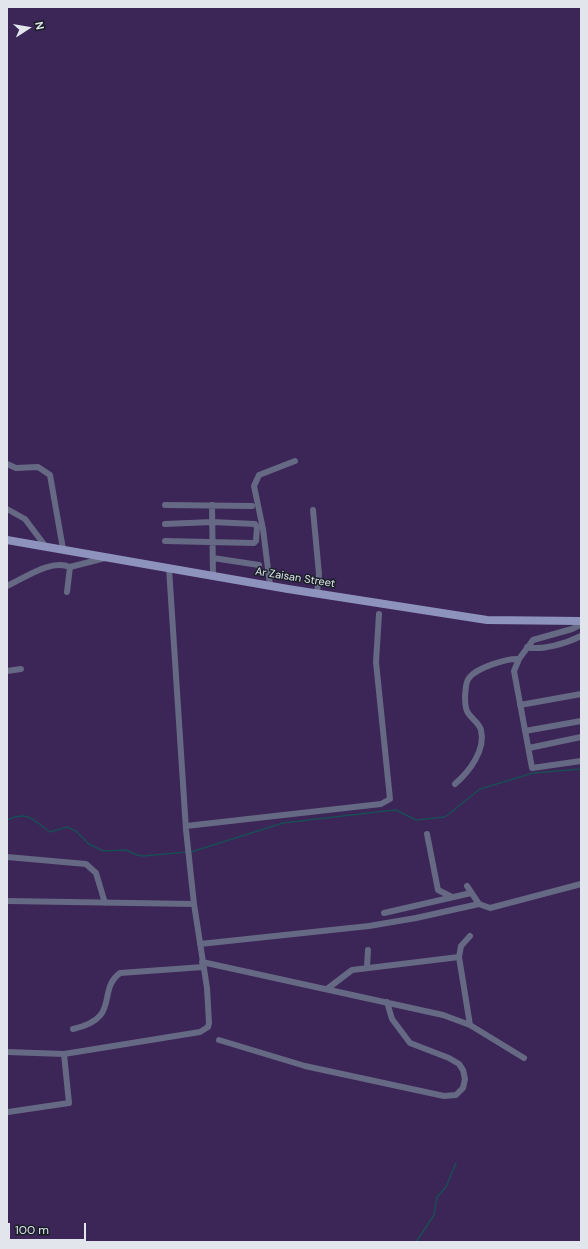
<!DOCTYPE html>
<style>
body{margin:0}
#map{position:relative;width:588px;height:1249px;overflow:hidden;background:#191f28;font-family:"DM Sans",sans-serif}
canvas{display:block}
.frame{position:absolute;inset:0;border:8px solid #e2e6ec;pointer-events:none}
.north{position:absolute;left:8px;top:8px;width:40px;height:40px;-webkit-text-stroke:3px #191f28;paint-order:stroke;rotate:78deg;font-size:11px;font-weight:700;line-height:16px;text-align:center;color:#e2e6ec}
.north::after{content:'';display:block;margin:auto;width:14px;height:18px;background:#e2e6ec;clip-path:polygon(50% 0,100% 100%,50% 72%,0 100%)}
.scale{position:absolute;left:8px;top:1223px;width:78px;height:18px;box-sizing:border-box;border:2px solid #e2e6ec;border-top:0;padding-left:5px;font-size:12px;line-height:14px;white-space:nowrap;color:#e2e6ec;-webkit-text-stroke:3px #191f28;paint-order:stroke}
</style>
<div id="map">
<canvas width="588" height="1249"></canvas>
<div class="frame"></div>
<div class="north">N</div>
<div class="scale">100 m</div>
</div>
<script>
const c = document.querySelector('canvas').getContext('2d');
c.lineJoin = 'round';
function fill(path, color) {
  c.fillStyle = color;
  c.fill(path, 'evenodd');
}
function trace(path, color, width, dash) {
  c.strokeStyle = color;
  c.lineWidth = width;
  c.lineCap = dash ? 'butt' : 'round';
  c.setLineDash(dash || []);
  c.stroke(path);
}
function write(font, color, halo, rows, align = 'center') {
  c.font = font + ' "DM Sans",sans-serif';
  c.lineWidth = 3;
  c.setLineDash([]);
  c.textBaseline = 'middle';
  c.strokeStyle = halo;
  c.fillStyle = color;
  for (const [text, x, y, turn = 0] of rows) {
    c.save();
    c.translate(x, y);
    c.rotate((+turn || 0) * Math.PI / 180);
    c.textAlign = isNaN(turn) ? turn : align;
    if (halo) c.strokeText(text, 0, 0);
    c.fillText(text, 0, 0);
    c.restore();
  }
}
fill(new Path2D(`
 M7 7H581V1242H7Z`), '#3c2557');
trace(new Path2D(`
 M7 820C29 810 34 821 50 832L67 827 76 831 89 844 103 851 126 850 137 855 143 856 187 852
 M191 852 283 823 385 811 396 810 416 820 445 817 480 789 533 773 581 769
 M416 1242 434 1215 437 1197 446 1187 456 1163`), '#1a4d56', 1.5);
trace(new Path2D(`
 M7 464 16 468 38 467 50 475 63 549
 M165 505 252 506
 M212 505 213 576
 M7 509 25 519 46 547
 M313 510 319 574 317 593
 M165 541 254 543 256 541 257 527 255 524 212 522 165 524
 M213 558 259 565
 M270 585 263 529 254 486 259 475 295 461
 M7 586C25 578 50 559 70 567
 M67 592 70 567 105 558
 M580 621 578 626 572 629 533 640 519 659 514 671 532 768 581 761
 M527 647C542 651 567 643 581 636
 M7 671 21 669
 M520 705 581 694
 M525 731 581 721
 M529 748 581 737
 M455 784C469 772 486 750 481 730 479 722 470 718 467 711 465 707 465 700 465 696 466 690 465 683 469 678 476 668 507 658 519 659
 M186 826 381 804 390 799 376 662 379 614
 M427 834 438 890 452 897
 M7 857 86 864 96 873 105 903
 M467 886 479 904 490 908 581 884
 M7 901 194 904
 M384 913 471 893
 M200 944 369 926 416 918 479 904
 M459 957 461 946 470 936
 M202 962 443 1015 470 1025 524 1058
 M367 967 368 950
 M327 989 352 970 459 957 470 1025
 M73 1029C122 1018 96 991 120 973L203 967
 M219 1040 305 1066 444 1096 456 1095 463 1088 465 1079 463 1070 459 1064 449 1058 410 1043 392 1019 387 1002
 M7 1052 64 1054 200 1032 208 1027 209 1023 207 988 194 904 186 830 169 568
 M8 1112 69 1103 64 1054`), '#666983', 6);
trace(new Path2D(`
 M7 540 288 589 487 620 581 621`), '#8e93bd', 8);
write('11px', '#e2e6ec', '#191f28', [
 ["Ar Zaisan Street",295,578,9]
]);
</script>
